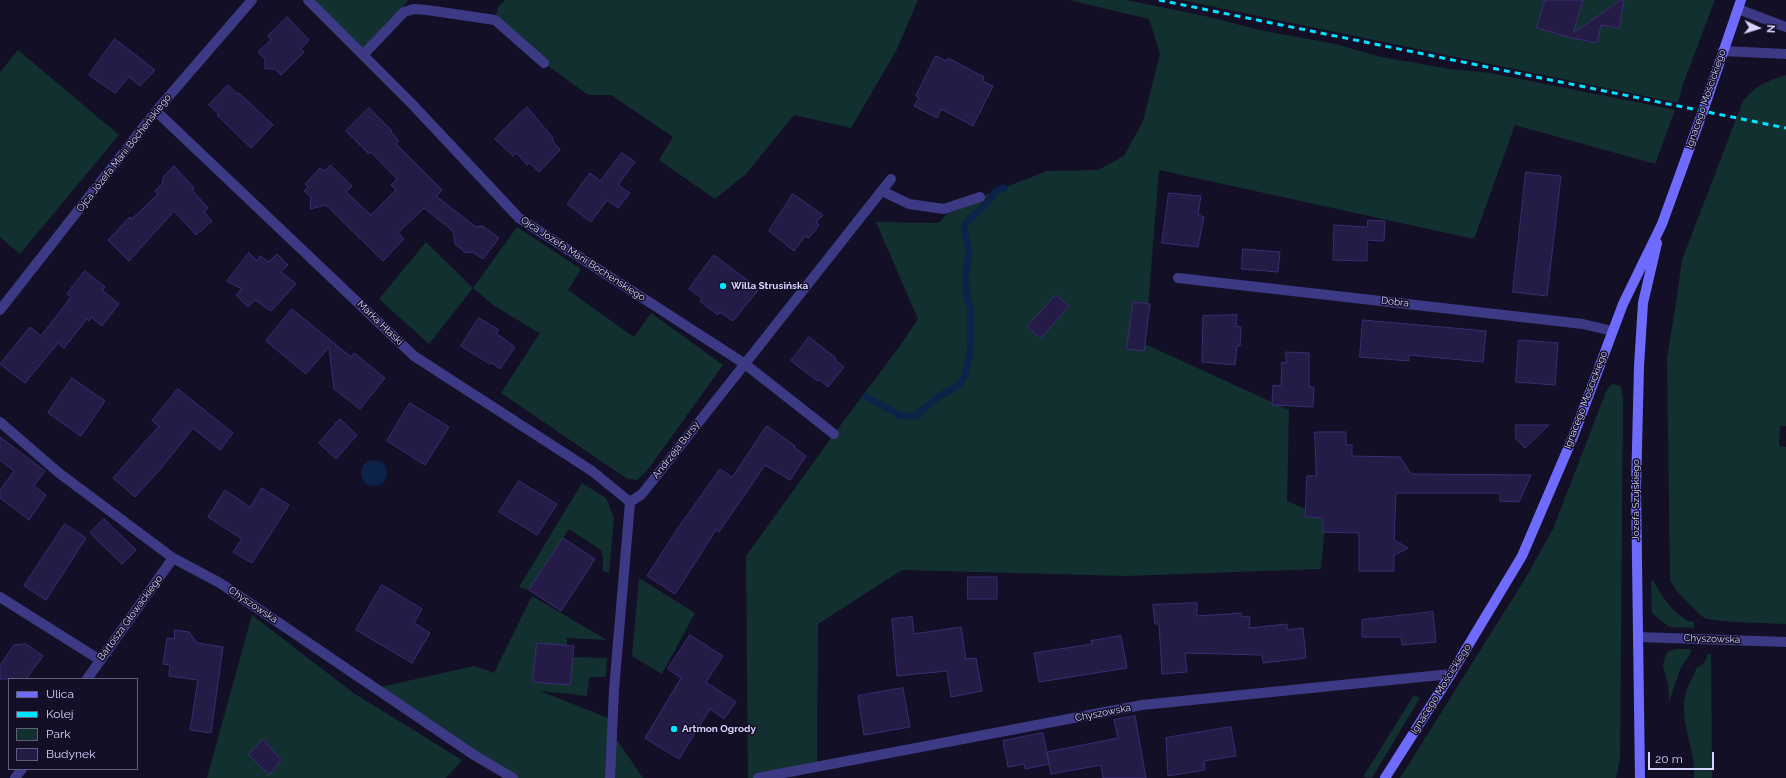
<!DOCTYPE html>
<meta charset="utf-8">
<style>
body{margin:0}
#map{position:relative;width:1786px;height:778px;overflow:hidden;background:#130f26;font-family:Raleway,sans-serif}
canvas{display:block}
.legend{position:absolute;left:8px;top:678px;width:130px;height:92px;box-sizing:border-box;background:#130f26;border:1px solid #625e7d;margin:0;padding:5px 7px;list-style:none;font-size:12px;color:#d9d4ff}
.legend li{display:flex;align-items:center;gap:8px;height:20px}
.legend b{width:20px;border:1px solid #625e7d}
.north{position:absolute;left:1738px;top:8px;width:40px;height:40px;-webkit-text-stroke:3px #130f26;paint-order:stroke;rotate:94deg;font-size:11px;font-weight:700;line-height:16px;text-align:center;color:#d9d4ff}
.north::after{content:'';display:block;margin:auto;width:14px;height:18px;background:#d9d4ff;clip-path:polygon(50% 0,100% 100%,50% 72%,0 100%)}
.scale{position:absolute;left:1648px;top:752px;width:66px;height:18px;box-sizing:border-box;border:2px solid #d9d4ff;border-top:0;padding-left:5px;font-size:12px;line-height:14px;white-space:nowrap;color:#d9d4ff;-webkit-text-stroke:3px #130f26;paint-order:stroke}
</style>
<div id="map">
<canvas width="1786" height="778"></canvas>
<ul class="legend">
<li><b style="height:5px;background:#6f6bff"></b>Ulica</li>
<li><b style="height:5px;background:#00e5ff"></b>Kolej</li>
<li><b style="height:11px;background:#12302f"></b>Park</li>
<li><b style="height:11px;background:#241b47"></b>Budynek</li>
</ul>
<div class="north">N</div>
<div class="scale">20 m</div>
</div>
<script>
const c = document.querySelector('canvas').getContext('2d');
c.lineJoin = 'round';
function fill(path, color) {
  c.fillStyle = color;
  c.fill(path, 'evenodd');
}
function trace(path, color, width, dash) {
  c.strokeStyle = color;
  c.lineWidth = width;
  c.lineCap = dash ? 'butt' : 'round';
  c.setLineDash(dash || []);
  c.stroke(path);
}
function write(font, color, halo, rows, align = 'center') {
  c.font = font + ' Raleway,sans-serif';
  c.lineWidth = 3;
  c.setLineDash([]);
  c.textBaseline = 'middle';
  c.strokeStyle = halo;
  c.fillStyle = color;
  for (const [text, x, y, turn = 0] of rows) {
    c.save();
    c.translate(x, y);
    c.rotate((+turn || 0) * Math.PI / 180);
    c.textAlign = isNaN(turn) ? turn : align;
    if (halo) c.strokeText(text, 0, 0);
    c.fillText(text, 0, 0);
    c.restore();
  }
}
fill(new Path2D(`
 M308 0H408L383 35 363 55Z
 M505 0H918L896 51 851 128 794 115 746 174 715 199 659 160 673 137 611 95H588L544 63 495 20 498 7Z
 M1069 0H1126L1214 18 1259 30 1336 44 1381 57 1451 69 1490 73 1675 110 1655 164 1515 125 1474 239 1159 170 1145 344 1289 410 1287 501 1326 517 1321 569 1126 576 902 570 818 624 817 763 756 778H748L746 556 834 434 902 343 918 319 876 222 938 223 948 213 980 197 1047 171 1098 170 1124 156 1143 121 1160 54 1149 19Z
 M1181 0H1715L1683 84 1678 103Z
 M18 50 119 135 20 254 0 237V72Z
 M1786 75V426H1780L1779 446 1786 447V624L1734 622 1706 619 1699 614 1676 590 1670 580 1667 358 1676 303 1682 260 1743 101C1756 85 1767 81 1786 75Z
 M517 227 581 269 568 290 634 337 651 313 723 365 647 471 637 480 628 479 611 468 501 393 543 328 539 333 493 305 473 288 429 344 379 299 426 242 473 288Z
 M1612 384 1621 386 1623 399 1620 759 1616 778H1400L1525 579 1553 529 1607 389Z
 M582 483 606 498 614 518 609 573 603 571V558L601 550 569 529 529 590 519 587Z
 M639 578 695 613 662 674 632 656Z
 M1653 579C1658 592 1678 621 1694 622V628L1669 627 1652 613 1651 582Z
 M532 596 607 640 567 638V646L573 657 607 658 606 677H589L587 696 540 691 613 720 612 733 643 778H513L376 688 474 666 494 673Z
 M252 615 352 692 462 760 446 778H207Z
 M1678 649H1691L1690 655 1681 667 1669 702 1668 684 1663 666 1666 654 1669 651Z
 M1707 654H1711L1712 778H1694C1696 753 1683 730 1684 705 1684 692 1692 679 1697 667 1704 665 1706 662 1707 654Z
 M1414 695 1420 698 1372 778 1363 777Z`), '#12302f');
fill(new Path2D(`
 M361 473a13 13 0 1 1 26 0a13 13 0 1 1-26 0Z`), '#0c2248');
trace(new Path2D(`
 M867 397 901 416H915L938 397 960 384 964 377 970 354 971 339V309L967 298 966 274 969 252 964 230 965 224 988 202 996 191 1004 188`), '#0c2248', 7);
const building = new Path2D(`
 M1545 0H1583L1573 33 1621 0H1624L1619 28 1601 25 1597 43 1572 38 1537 28Z
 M287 17 309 40 301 49 304 52 281 75 275 69H265V59L258 52 271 40 268 36Z
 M115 39 155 70 140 86 129 77 115 93 89 75Z
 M936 56 946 61 948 58 984 77 983 81 993 86 973 126 941 109 937 118 914 106 919 98 916 96Z
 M228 85 238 94 239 93 273 125 251 148 217 115 219 114 209 105Z
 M527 107 553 138 552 140 560 150 539 172 530 163 527 165 517 153 513 156 495 139Z
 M369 108 392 131 391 132 399 141 396 144 442 190 436 196 476 227 483 226 499 238 483 259 473 252 466 253 455 244 453 231 424 208 398 233 404 239 383 261 326 205 310 209 311 197 304 191 308 187 305 184 320 168 325 171 330 165 352 186 346 192 371 215 396 190 391 185 397 179 371 152 369 154 346 131Z
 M622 153 635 162 618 185 630 193 618 208 607 200 591 222 567 204 590 173 600 181Z
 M174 166 194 188 192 190 208 208 204 212 212 221 196 235 174 211 129 261 108 240 130 217 132 219 158 194 155 191 162 184 163 178Z
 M1526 172 1561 176 1547 296 1513 292Z
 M1169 193 1201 196 1198 215 1204 217 1198 247 1162 243Z
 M793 194 823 215 816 222 819 225 809 238 805 236 794 251 769 231Z
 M1368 220 1385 221 1384 241 1367 240V261L1333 260 1334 225 1367 227Z
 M1243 249 1280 252 1278 272 1242 269Z
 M249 253 257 261 260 256 269 262 277 254 288 265 281 272 296 284 271 311 255 300 248 307 236 295 242 289 227 281Z
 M714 255 759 289 733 321 720 312 718 315 706 306 700 301 702 298 689 289Z
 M85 271 105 287 102 290 119 304 102 326 91 317 89 321 87 319 64 348 58 343 25 383 0 364 30 327 41 336 71 297 67 294Z
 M1056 295 1069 306 1041 338 1027 327Z
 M1133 302 1150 304 1144 351 1127 349Z
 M292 309 351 357 354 353 385 378 360 409 334 389 329 347 306 374 266 341Z
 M1237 315 1236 326 1241 327 1240 346H1237L1235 365 1202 362 1203 316Z
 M479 318 499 330 496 333 515 347 500 369 492 363 490 364 461 346Z
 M1363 320 1486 331 1483 362 1409 355V361L1360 357Z
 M809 337 836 358 835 360 844 367 828 387 820 380 818 381 791 361Z
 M1519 340 1558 343 1555 385 1516 382Z
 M1286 352 1309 353V387H1314L1313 407 1272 405 1273 385 1281 386 1282 362 1286 363Z
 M72 378 105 401 81 436 48 413Z
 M178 389 233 433 220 450 193 428 163 466 135 497 113 478 159 426 152 421Z
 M410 403 449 427 425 465 387 441Z
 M340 419 357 435 336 459 319 443Z
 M1516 425H1549L1525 448 1516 439Z
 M767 426 795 446 794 447 806 456 790 480 765 465 719 532 716 530 675 594 647 576 678 528 720 469 732 477Z
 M1315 432H1346V445H1352V456L1400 457 1411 474 1531 475 1519 502 1500 501V493H1396L1394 540 1408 548 1394 555V571H1359V533L1323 532V518L1305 517 1307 476H1316Z
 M0 437 45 471 34 486 46 495 29 520 0 498V490L14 471 0 460Z
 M519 481 557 504 537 535 499 512Z
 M262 488 289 505 252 563 233 552 242 539 208 517 225 490 250 507Z
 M104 519 136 550 122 564 90 533Z
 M65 524 86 538 46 600 24 586Z
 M563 538 595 559 561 611 529 590Z
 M968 577H997V599H968Z
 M382 585 422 609 414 623 430 633 412 663 356 630Z
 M1197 603V616L1241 613 1242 617 1250 616 1249 628 1287 624V630L1303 628 1306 658 1263 663 1262 655 1185 653 1187 672 1162 674 1159 624H1155L1153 605Z
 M1433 612 1436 642 1402 645 1401 637H1362V620Z
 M912 617 914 634 961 627 966 659 976 658 982 691 951 697 947 671 897 676 892 619Z
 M175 630 189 632 197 643 223 647 211 733 190 730 198 680 169 676 170 665 163 664 167 638 174 639Z
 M690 635 723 656 706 682 736 702 724 719 710 709 679 759 645 738 681 678 668 669Z
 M1121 636 1127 668 1039 682 1034 653 1092 644 1091 641Z
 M537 643 574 646 570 685 533 682Z
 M26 644 43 656 26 679H0V665L14 645Z
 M903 688 910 727 864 735 858 696Z
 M1135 716 1146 778H1103L1101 765 1051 774 1047 752 1118 738 1114 720Z
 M1231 727 1236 756 1204 761 1205 770 1168 776 1166 738Z
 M1043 733 1049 764 1025 769 1024 764 1008 767 1003 741Z
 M263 739 281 760 269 775 249 755Z`);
fill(building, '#241b47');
trace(building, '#3b2d73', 1);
trace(new Path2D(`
 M363 55 404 12 414 9 427 10 495 20 544 63
 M0 597 100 660`), '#3d3a85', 10);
trace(new Path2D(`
 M308 0 412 104 519 218 745 364 834 434
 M1738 9 1786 27
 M1723 51 1786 54
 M156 111 414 356 592 471 630 502
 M882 191 909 204 944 209 980 197
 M1178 278 1583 324 1612 331
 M0 310 156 111 252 0
 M0 422 59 473 173 558 220 583 474 755 513 778
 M1638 637 1786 642
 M87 679 173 558
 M15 778 22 769
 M610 778 614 690 630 502 642 494 891 179
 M758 778 1142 705 1451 674`), '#3d3a85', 10);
trace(new Path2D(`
 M1385 778 1451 674 1522 556 1573 437 1623 304 1662 224 1703 111 1741 0
 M1640 778 1636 488 1639 366 1643 303 1657 243`), '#6f6bff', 10);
trace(new Path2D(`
 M1159 0 1786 128`), '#00e5ff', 3, [6, 5]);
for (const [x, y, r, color] of [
 [723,286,4,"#00e5ff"],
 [674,729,4,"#00e5ff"]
]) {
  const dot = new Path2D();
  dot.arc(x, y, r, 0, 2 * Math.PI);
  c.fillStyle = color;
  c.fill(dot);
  trace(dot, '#130f26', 1.5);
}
write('10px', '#d9d4ff', '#130f26', [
 ["Ignacego Mościckiego",1706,99,-71],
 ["Ojca Józefa Marii Bocheńskiego",124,153,-52],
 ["Ojca Józefa Marii Bocheńskiego",583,259,33],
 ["Dobra",1395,302,6],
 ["Marka Hłaski",380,323,44],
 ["Ignacego Mościckiego",1586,400,-69],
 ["Andrzeja Bursy",676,450,-52],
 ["Józefa Szujskiego",1636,500,-90],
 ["Chyszowska",253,605,34],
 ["Bartosza Głowackiego",130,618,-54],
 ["Chyszowska",1712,639,2],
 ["Ignacego Mościckiego",1441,689,-58],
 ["Chyszowska",1103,713,-11]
]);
write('bold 10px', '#d9d4ff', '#130f26', [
 ["Willa Strusińska",731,286],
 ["Artmon Ogrody",682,729]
], 'left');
</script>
